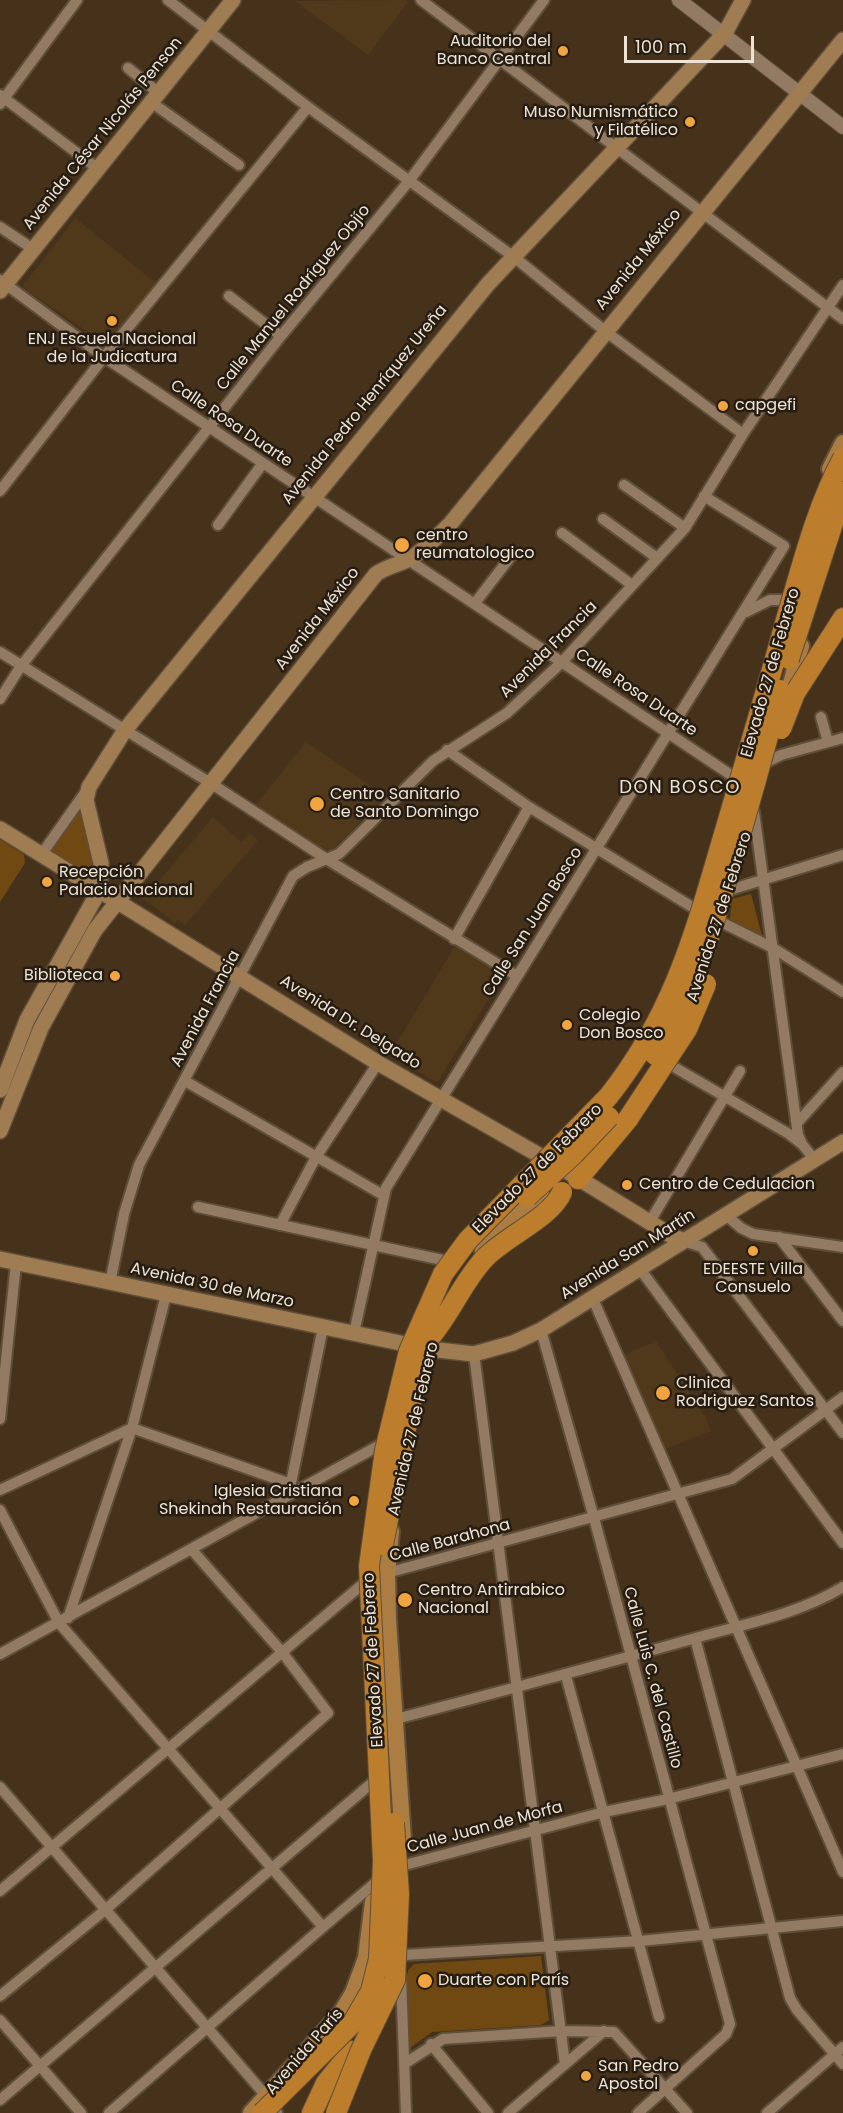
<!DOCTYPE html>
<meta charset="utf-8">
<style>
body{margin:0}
#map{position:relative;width:843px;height:2113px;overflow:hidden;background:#46321b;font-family:Poppins,sans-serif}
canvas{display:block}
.scale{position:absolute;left:624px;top:36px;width:130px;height:27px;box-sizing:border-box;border:3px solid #efe3d5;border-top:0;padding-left:8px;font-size:18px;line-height:21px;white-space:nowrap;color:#efe3d5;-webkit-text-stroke:4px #251c12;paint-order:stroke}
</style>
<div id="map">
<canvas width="843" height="2113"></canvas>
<div class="scale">100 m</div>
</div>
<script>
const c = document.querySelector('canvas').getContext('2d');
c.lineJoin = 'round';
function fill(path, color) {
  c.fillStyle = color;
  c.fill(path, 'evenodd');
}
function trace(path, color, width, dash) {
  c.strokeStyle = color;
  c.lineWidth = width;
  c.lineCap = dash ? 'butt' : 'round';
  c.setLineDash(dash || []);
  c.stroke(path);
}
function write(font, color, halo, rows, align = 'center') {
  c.font = font + ' Poppins,sans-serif';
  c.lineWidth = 5;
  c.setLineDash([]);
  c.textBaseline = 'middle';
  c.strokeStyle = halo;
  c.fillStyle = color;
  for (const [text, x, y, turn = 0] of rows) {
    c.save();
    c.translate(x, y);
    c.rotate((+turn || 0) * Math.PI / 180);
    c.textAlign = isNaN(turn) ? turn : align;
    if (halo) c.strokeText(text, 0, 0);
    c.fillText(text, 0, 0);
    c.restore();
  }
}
fill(new Path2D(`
 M405 0 408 2 368 55 295 1Z
 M75 218 156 283 107 345 22 287Z
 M306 742 386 796 335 847 320 856 251 811Z
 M213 817 241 842 250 833 258 840 185 925 178 920 175 924 150 903 143 900Z
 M455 946 504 974 437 1083 390 1054Z
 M656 1341 706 1418 711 1431 660 1451 621 1356Z`), '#50381a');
fill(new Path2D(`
 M82 801 96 851 95 887 44 855Z
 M0 839 24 855 25 863 0 902Z
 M751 894 762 936 757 940 730 919 732 899Z
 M541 1956 549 2020 541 2025 432 2032 407 2050 408 1970 414 1964Z`), '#704912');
const minor = new Path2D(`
 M168 0 308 107 514 257 605 331 743 434
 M421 0 843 319
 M128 68 159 93
 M0 95 97 168
 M151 102 239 165
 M0 104 77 0
 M0 227 33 249
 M0 280 104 357 737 779 742 776
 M229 296 281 336
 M624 485 685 528
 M0 491 104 357 308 107
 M603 519 657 558
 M218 525 263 463
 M562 533 632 585
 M475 603 512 555
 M746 612 770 600H791
 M0 652 212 784 328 860 517 976
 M0 699 21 666 281 336 409 181 544 0
 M821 717 828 742
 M447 750 529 807 697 910 773 948 843 992
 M761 765 781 755 843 738
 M749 807 754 812 798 1135 802 1144
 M41 855 87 790
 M720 893 843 855
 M454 939 529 807
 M662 1060 789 1134 802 1144 814 1159
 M185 1081 383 1195
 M798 1122 843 1072
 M198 1207 447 1261
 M726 1215 741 1228 753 1234 843 1247
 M649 1223 740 1071
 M280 1225 316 1157 378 1063
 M779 1237 843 1321
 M684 1241 702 1247 843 1433
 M640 1269 843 1543
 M110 1283 124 1214 139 1165 293 876 307 867 339 854 433 761 507 713 562 662 685 528 743 434 843 285
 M593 1299 843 1872
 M541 1330 594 1518 730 2024 726 2034 638 2113
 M354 1333 386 1188 784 546 704 496
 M474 1354 565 2064
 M0 1419 16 1263
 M290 1488 323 1327
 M0 1490 132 1428 291 1484
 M0 1510 59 1623 323 1927
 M68 1618 132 1428 166 1295
 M695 1638 790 1998 797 2010 843 2064
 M0 1654 380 1445
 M566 1676 659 2017
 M396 1719C495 1693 593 1667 692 1639 743 1624 797 1615 843 1587
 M0 1787 267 2097 277 2113
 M0 1891 364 1583 387 1573 732 1479 843 1397
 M404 1955 640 1941 843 1921
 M401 1976 406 2113
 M0 1996 105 1910 328 1713 282 1652 192 1550
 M0 2020 81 2113
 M431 2044 488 2113
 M404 2064 443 2039 562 2031 614 2032 687 2113
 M0 2100 373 1782
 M109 2113 323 1927 375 1883 405 1865 604 1812 668 1799 843 1754
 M508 2113 604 2031
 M767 2113 843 2047`);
const tertiary = new Path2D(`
 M679 0 843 127`);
const secondary = new Path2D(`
 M0 291 233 0
 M0 829 378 1063 565 1170 672 1236 684 1241
 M0 1090 27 1020 99 891 101 863 86 800 89 787 125 730 488 284 725 33 743 0
 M0 1131 41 1028 95 930 376 574C387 566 399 565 411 558 426 549 438 536 451 523L843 40
 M0 1259 429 1349 474 1354 513 1343 541 1330 843 1142`);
const primary = new Path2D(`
 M830 469 843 443
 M787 699 801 646
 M483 1251 541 1193
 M391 1531 387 1573 388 1620 403 1840
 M251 2113 341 2013 353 1993 366 1958 373 1902`);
const motorway = new Path2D(`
 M831 637 843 618
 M578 1179 628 1119
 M312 2113 326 2083 352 2051`);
trace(minor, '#5f4e3a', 14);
trace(tertiary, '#5f4e3a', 16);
trace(secondary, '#5f4e3a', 18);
trace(primary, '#5f4e3a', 20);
trace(motorway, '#5f4e3a', 22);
trace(minor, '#927b62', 10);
trace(tertiary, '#927b62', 14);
trace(secondary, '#9f7c52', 15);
trace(primary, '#ab7d42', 16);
trace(motorway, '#bc7e2c', 20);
const motorwayBridge = new Path2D(`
 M789 659 843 492
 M781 729 795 693 831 637
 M655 1055C692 996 712 932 731 865 749 807 765 749 780 690
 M628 1119 687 1029 706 984
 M527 1197 574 1154 609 1117
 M427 1341C450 1316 462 1282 485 1258 505 1237 552 1217 562 1192
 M383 1545 414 1387 431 1328
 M262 2113 352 2024 371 1991 379 1959 383 1861 369 1566 385 1450 409 1351 443 1274 468 1240 608 1097C674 1014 695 933 724 834 745 763 766 692 786 620 802 566 816 508 843 458
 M336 2113 361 2050 395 1980 399 1894 394 1823`);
trace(motorwayBridge, '#5f4e3a', 22, []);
trace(motorwayBridge, '#bc7e2c', 20);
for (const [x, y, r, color] of [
 [563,51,6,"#f1a540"],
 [690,122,6,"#f1a540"],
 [112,321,6,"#f1a540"],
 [723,406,6,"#f1a540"],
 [402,545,8,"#f1a540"],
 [317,804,8,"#f1a540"],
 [47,882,6,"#f1a540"],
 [115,976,6,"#f1a540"],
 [567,1025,6,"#f1a540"],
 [627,1185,6,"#f1a540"],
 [753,1251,6,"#f1a540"],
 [663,1393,8,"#f1a540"],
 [354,1501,6,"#f1a540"],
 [405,1600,8,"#f1a540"],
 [425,1981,8,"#f1a540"],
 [586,2076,6,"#f1a540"]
]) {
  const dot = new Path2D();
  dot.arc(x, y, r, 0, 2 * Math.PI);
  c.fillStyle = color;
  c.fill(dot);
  trace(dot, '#251c12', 2);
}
write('16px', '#efe3d5', '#251c12', [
 ["Auditorio del",551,42,"right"],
 ["Banco Central",551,60,"right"],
 ["Muso Numismático",678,113,"right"],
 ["y Filatélico",678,131,"right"],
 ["ENJ Escuela Nacional",112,340,"center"],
 ["de la Judicatura",112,358,"center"],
 ["capgefi",735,406],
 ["centro",416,536],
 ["reumatologico",416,554],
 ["Centro Sanitario",330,795],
 ["de Santo Domingo",330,813],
 ["Recepción",59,873],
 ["Palacio Nacional",59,891],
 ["Biblioteca",103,976,"right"],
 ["Colegio",579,1016],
 ["Don Bosco",579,1034],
 ["Centro de Cedulacion",639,1185],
 ["EDEESTE Villa",753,1270,"center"],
 ["Consuelo",753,1288,"center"],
 ["Clinica",676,1384],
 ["Rodriguez Santos",676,1402],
 ["Iglesia Cristiana",342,1492,"right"],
 ["Shekinah Restauración",342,1510,"right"],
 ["Centro Antirrabico",418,1591],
 ["Nacional",418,1609],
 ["Duarte con París",438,1981],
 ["San Pedro",598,2067],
 ["Apostol",598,2085]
], 'left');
write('16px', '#efe3d5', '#251c12', [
 ["Avenida César Nicolás Penson",103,134,-51],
 ["Avenida México",639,260,-51],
 ["Calle Manuel Rodríguez Objío",294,298,-51],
 ["Avenida Pedro Henríquez Ureña",365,405,-51],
 ["Calle Rosa Duarte",231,424,34],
 ["Avenida México",318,619,-52],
 ["Avenida Francia",549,650,-45],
 ["Elevado 27 de Febrero",771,673,-74],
 ["Calle Rosa Duarte",636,693,34],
 ["Avenida 27 de Febrero",720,917,-72],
 ["Calle San Juan Bosco",533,922,-58],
 ["Avenida Francia",206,1009,-62],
 ["Avenida Dr. Delgado",350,1023,32],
 ["Elevado 27 de Febrero",538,1169,-45],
 ["Avenida San Martín",628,1255,-32],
 ["Avenida 30 de Marzo",212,1286,12],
 ["Avenida 27 de Febrero",414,1429,-77],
 ["Calle Barahona",450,1541,-15],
 ["Elevado 27 de Febrero",374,1660,-93],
 ["Calle Luis C. del Castillo",652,1678,75],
 ["Calle Juan de Morfa",485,1828,-15],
 ["Avenida París",305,2052,-49]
]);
c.letterSpacing = '1.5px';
write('18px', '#efe3d5', '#251c12', [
 ["DON BOSCO",680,788]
]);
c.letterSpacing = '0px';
</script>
